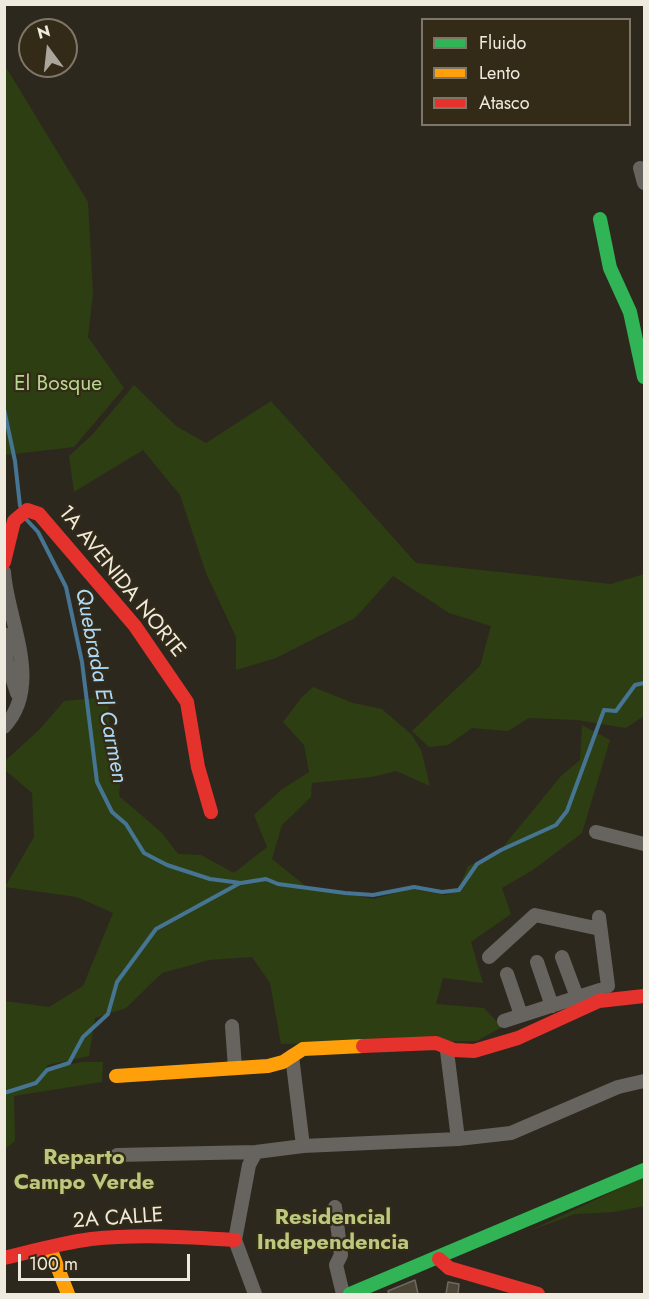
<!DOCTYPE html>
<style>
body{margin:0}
#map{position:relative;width:649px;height:1299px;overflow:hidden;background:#2d281e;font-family:Jost,sans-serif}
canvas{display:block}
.frame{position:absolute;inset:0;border:6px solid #efeade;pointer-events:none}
.legend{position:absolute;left:421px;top:18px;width:210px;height:108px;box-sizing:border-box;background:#332b18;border:2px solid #7e7767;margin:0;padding:8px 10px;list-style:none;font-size:18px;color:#efeade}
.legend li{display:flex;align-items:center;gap:12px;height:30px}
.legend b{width:30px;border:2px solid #7e7767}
.north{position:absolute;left:18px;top:18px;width:60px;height:60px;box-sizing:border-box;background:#332b18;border:2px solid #7e7767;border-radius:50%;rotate:345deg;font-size:16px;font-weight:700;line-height:24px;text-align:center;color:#efeade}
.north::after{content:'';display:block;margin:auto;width:21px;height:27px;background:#aba69b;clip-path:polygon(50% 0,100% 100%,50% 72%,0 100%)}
.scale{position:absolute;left:18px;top:1254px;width:172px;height:27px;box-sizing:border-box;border:3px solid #efeade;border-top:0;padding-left:8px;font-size:18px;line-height:21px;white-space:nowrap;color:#efeade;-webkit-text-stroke:4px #332b18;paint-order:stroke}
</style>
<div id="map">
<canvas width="649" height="1299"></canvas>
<div class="frame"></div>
<ul class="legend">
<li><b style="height:8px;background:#30b455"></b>Fluido</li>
<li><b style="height:8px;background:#ff9f0a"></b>Lento</li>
<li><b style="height:8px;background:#e5322d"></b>Atasco</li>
</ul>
<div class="north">N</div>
<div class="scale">100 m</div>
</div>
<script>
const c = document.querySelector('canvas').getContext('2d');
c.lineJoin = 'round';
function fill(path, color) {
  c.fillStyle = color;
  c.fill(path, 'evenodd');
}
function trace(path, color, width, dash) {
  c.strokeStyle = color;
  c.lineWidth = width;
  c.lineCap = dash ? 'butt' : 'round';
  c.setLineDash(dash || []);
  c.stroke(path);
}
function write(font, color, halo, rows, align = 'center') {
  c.font = font + ' Jost,sans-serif';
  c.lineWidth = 4.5;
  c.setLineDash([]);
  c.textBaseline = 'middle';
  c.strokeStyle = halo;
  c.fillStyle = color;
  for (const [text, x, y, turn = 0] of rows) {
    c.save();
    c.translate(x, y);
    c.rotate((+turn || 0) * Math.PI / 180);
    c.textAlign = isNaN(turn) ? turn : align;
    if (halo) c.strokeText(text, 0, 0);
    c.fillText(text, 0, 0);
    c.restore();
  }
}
fill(new Path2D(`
 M4 64 88 202 93 294 88 337 124 388 74 447 5 455Z
 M134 385 176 426 206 443 271 401 416 563 611 584 644 574V716L626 728 577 720 529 718 508 731 472 728 448 745 429 747 412 731 480 666 491 626 449 613 393 576 355 618 276 658 236 670V637L206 573 180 495 143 450 74 492 69 456 92 435Z
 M313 687 353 703 382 709 412 735 421 750 430 786 396 771 372 777 312 783 311 797 282 825 272 859 307 887 374 899 410 889 445 895 458 890 468 866 497 854 561 776 580 760 582 725 610 740 582 833 533 870 502 888 511 914 471 942 483 983 443 978 436 1004 484 1008 502 1027 477 1041 281 1044 270 983 252 957 209 960 162 973 126 1008 95 1018 89 1056 48 1065 35 1083 5 1090V1001L49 1007 83 986 113 913 77 897 5 887 34 837 32 793 5 770V761L40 729 64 701 108 697 110 735 122 760 119 796 161 832 178 854 201 855 234 873 267 847 254 815 281 790 309 772 304 745 283 722 301 698Z
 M82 1062H103L102 1082 14 1096 15 1141 5 1149V1093L36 1086 49 1069Z
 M644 1177V1206L614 1212 575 1214 529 1231Z`), '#2d3e12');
trace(new Path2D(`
 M4 409 15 461 20 506
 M25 518 38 532 66 587 82 662 97 782 112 812 126 824 144 853 167 865 210 879 241 883 266 879 278 884 345 893 373 895 414 887 442 892 459 890 477 864 501 850 556 825 567 811 604 710 616 711 635 685 644 683
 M4 1093 36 1083 47 1070 69 1063 83 1037 108 1014 117 982 156 929 240 883`), '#467493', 4);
const building = new Path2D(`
 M415 1280 418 1294H389L388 1291Z
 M448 1282 459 1284 458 1294H446Z`);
fill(building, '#4b4536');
trace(building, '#6d6961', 1.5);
trace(new Path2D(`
 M640 168 644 183
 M4 572C7 620 44 684 4 727
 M4 634 7 662 17 693
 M596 832 644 844
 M599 917 608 986
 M489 957 535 915 600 929
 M562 957 577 997
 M537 962 552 1006
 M507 974 521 1015
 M504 1021 600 990
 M232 1026 235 1068
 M447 1051 458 1139
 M292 1056 303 1146
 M117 1155 256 1152 303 1146 458 1139 511 1133 618 1087 644 1081
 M335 1207 341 1255 336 1265 343 1294
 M255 1294 235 1240 249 1165 256 1152`), '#676460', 14);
trace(new Path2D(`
 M600 219 610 268 630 312 644 377
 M350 1294 644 1170`), '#30b455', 14);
trace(new Path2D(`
 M116 1076 268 1066 283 1062 303 1049 363 1046
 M50 1248 68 1294`), '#ff9f0a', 14);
trace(new Path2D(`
 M4 562 14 521 27 510 39 514 135 626 187 702 198 767 211 812
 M363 1046 436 1043 454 1050 474 1051 518 1038 599 1001 644 996
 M4 1258C33 1251 61 1243 91 1239 138 1234 187 1237 235 1240
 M439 1259 449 1268 538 1294`), '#e5322d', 14);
write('21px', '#b4d88c', '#332b18', [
 ["El Bosque",58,385]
]);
write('21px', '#efeade', '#332b18', [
 ["1A AVENIDA NORTE",121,582,51],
 ["2A CALLE",118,1219,-4]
]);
write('italic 22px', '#aedafa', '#332b18', [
 ["Quebrada El Carmen",100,686,79]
]);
write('bold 22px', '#bcc87c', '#332b18', [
 ["Reparto",84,1159],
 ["Campo Verde",84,1184],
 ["Residencial",333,1219],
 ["Independencia",333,1244]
]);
</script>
